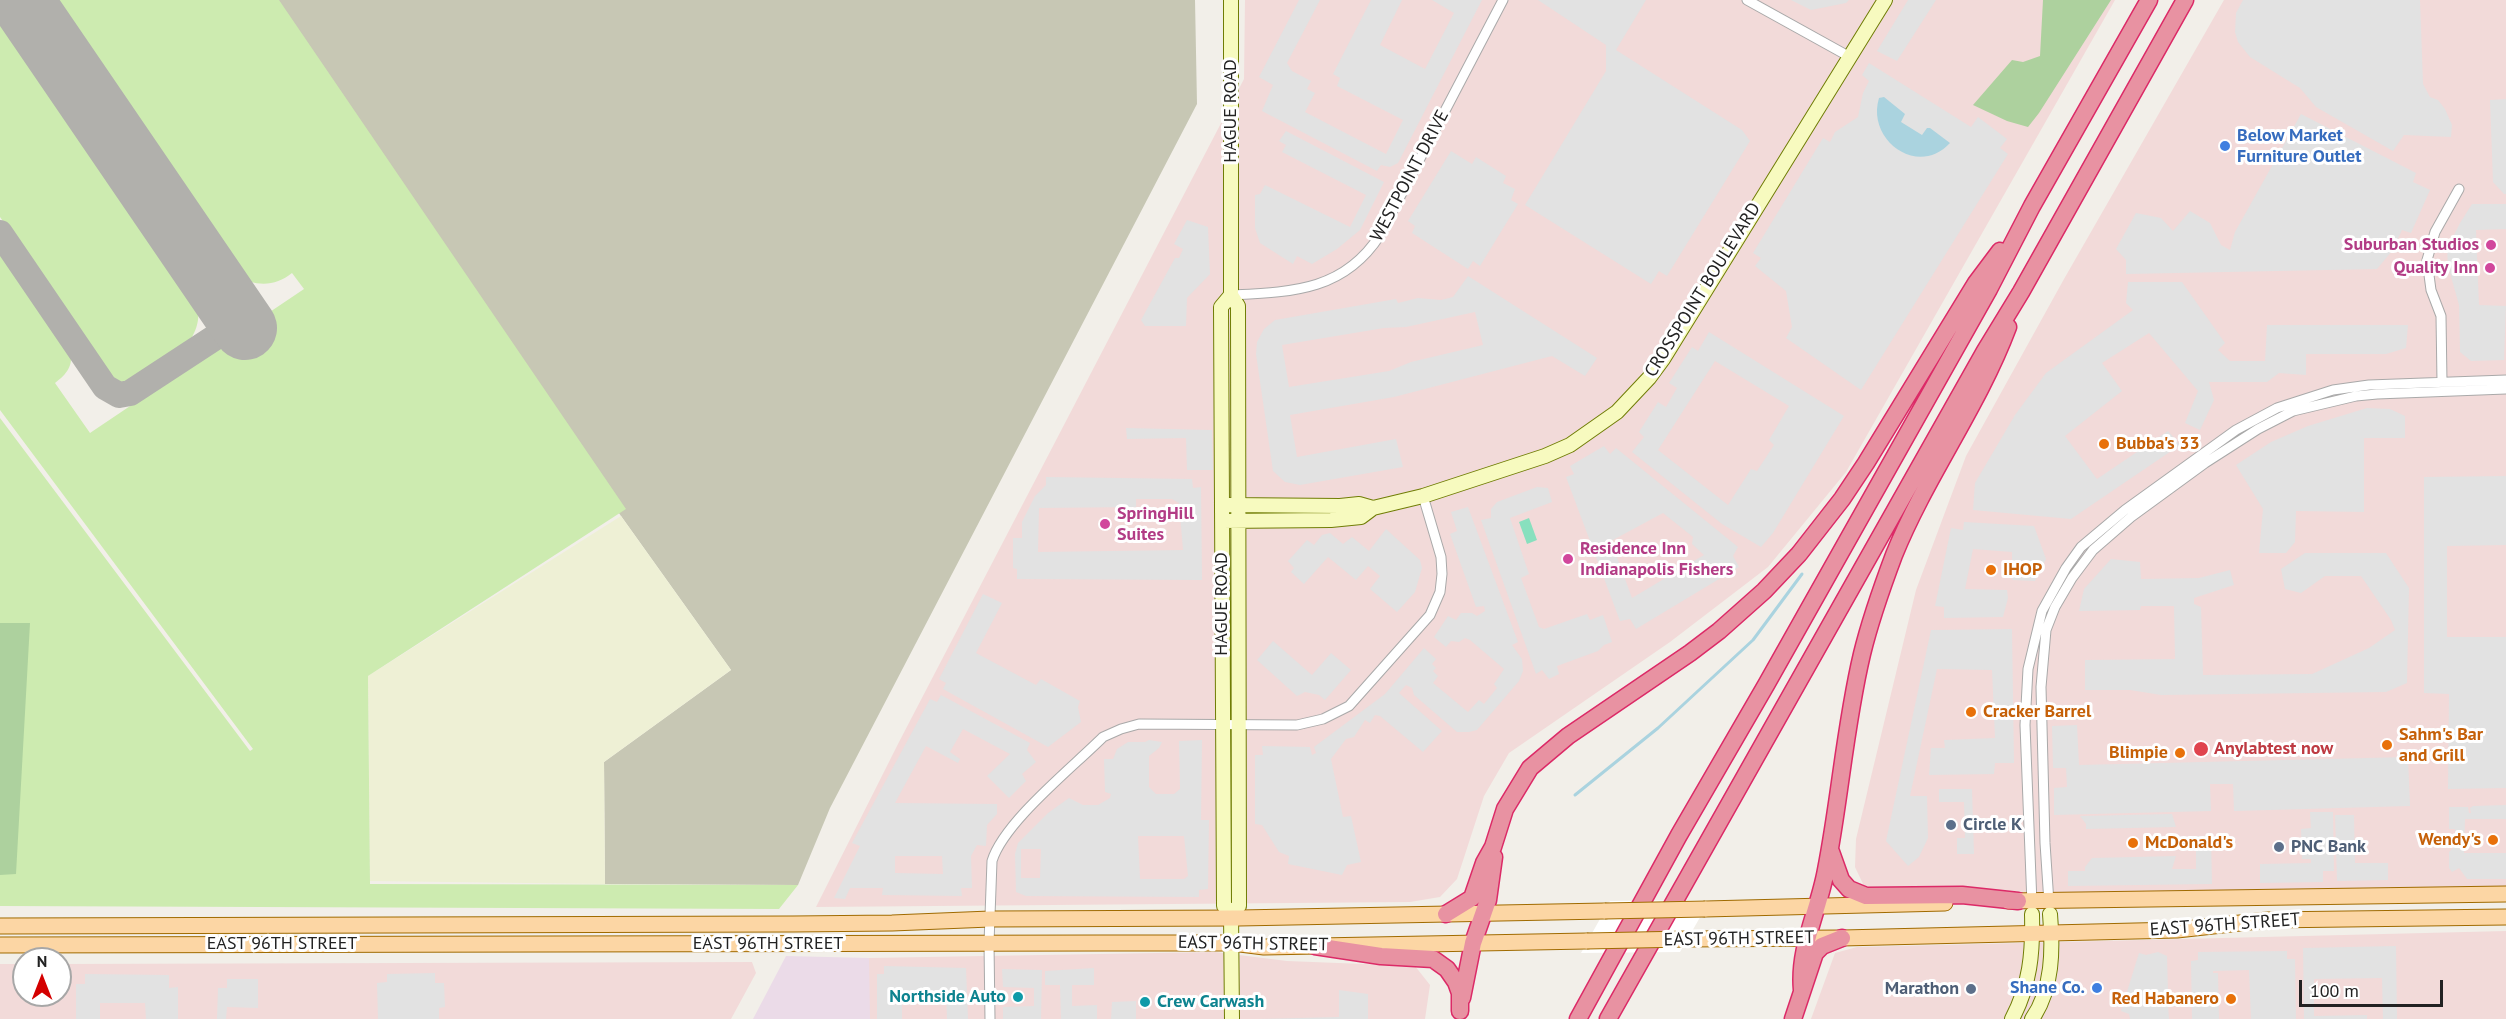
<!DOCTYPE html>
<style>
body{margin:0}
#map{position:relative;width:2506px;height:1019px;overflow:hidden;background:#f2efe9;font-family:"PT Sans",sans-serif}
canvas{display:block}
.north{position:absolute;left:12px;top:947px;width:60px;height:60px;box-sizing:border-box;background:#fff;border:2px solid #a7a7a7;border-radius:50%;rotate:0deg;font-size:16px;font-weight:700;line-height:24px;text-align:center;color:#222}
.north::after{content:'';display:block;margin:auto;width:21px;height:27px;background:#d40000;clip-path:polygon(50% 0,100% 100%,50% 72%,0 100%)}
.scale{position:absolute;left:2299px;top:980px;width:144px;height:27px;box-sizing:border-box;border:3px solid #222;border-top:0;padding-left:8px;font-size:18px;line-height:21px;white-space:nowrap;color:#222;-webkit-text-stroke:4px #fff;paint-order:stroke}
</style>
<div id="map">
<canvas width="2506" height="1019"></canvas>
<div class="north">N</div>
<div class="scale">100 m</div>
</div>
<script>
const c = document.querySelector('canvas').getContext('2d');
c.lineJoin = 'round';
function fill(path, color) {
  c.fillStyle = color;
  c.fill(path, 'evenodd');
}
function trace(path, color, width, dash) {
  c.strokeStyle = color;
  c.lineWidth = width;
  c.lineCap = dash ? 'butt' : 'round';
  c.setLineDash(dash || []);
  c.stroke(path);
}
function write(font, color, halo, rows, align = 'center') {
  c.font = font + ' "PT Sans",sans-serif';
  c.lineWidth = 6;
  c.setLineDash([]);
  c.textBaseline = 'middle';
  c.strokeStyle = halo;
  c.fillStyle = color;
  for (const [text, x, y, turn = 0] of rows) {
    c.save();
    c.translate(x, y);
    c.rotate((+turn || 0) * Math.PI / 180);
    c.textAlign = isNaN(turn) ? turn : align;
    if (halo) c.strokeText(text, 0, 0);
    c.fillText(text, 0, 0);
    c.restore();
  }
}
fill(new Path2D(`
 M1245 0H2115L1846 472 1768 567 1670 642 1509 753 1484 796 1457 879 1440 897 1410 902 816 907 899 742 1244 79Z
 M2224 0H2506V887L2056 894 1933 886 1882 889 1864 886 1855 867 1856 839 1916 590 1966 456 2064 279Z
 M2506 931V1019H1811L1835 953 1857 947Z
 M1215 952 1287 961 1415 966 1430 985 1425 1019H869V958Z
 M752 962 756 973 731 1019H0V964H24V995H60V964Z`), '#f2dad9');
fill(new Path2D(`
 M786 956 869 958 870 1019H753Z`), '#ebdbe8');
fill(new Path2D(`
 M269 0H1195L1197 104 830 808 798 885 605 884 604 762 731 670 621 516Z`), '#c7c7b4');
fill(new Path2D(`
 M621 516 731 670 604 762 605 884 370 881 368 676Z`), '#eef0d5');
fill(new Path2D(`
 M48 0H279L626 509 368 676 370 884 798 885 779 909 0 906V418L250 751 253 749 0 410V248L70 350C74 365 67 374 55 383L90 433 304 289 292 273C275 287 255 287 236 275Z
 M0 10 196 297C209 345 167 359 133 381L122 383 110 376 0 217Z`), '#cdebb0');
fill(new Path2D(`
 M2043 0H2111L2039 113 2028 127 2007 121 1973 105 2012 60 2023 62 2040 56Z
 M0 623H30L16 874 0 875Z`), '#add19e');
fill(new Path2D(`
 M1529 518 1537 540 1527 544 1519 522Z`), '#88e0be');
fill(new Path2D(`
 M1299 0H1320L1287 63 1292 71 1311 81 1307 89 1315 93 1305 112 1386 154 1403 120 1337 86 1340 78 1333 74 1371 0H1402L1380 45 1425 69 1454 13 1432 0H1482L1398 163 1390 167 1381 165 1377 171 1262 111 1273 85 1259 77Z
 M1538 0H1646L1616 50 1742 130 1750 141 1667 276 1659 271 1651 284 1525 205 1606 71V45Z
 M1791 0H1849L1846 3 1811 10Z
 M1908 0H1936L1897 61 1877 51Z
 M2243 0H2420L2423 84 2430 97 2438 100 2445 109 2452 125 2451 137 2404 135 2393 151 2316 107 2300 88 2250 57 2238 42 2235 32 2236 13Z
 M1869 63 1971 127 1978 117 2007 139 2000 148 2008 154 1861 390 1786 338 1792 327 1786 291 1755 266 1761 258 1753 253 1823 138 1830 142 1835 132 1858 117 1863 93 1869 81 1862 75Z
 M2506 99V194H2504L2493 182 2490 100Z
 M2301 114 2416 173 2413 182 2430 190 2411 233 2402 230 2392 251 2377 269 2126 274V260L2116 249 2136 213 2161 218 2173 231 2190 211 2210 223 2221 245 2230 250 2235 232Z
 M1286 131 1384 182 1360 230 1337 249 1312 264 1297 256 1293 264 1260 243 1255 228V195L1260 194 1265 185 1350 227 1366 195 1282 152 1286 145 1279 141Z
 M1451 151 1472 164 1476 157 1506 176 1503 183 1515 189 1511 200 1518 204 1480 266 1473 261 1468 269 1412 233 1415 226 1408 221Z
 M2472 204H2506V229L2476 230 2479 305 2506 306 2504 360 2471 361 2460 352 2459 305 2448 266 2447 249 2460 223Z
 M1187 220 1208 227 1210 274 1187 298 1186 326H1145L1141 320 1175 258H1179L1183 249 1174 244Z
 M1468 276 1597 358 1585 376 1552 356 1394 397 1290 415 1297 457 1396 439 1403 467 1300 485 1285 482 1273 471 1256 354 1257 342 1264 329 1275 320 1396 299 1398 303 1418 298 1441 300 1453 297ZM1475 312 1483 345 1411 362 1389 371 1289 387 1282 345 1384 328 1406 327Z
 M2128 282H2182L2225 343 2218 350 2230 361H2265L2267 325H2408L2406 348 2386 354H2306V375L2279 373 2267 382H2209L2214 400 2200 430 2185 423 2198 391 2149 333 2102 363 2122 391 2065 436 2097 479 2168 431 2180 445 2071 519 1973 510 1975 483 2015 415 2046 373 2133 310 2126 303Z
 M1709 332 1844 416 1773 533 1761 547 1722 524 1632 452 1644 437 1639 432 1658 402 1666 407 1677 388 1669 383 1692 347 1698 351ZM1715 361 1789 406 1769 440 1774 445 1757 471 1751 469 1728 505 1658 450Z
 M2367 408 2390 409 2405 416V438H2364V512L2296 511 2295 542 2286 553H2259L2263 509 2236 465 2271 442 2308 426Z
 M1126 428 1212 430 1213 470H1187L1186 438 1127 439Z
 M1604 446 1610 454 1616 448 1738 547 1733 556 1739 567 1636 629 1630 619 1620 621 1566 477 1574 474 1570 466ZM1663 513 1693 537 1692 544 1704 555 1632 598 1611 541Z
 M2506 476V545L2447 546V637H2506V788L2448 789 2449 694 2424 693V477Z
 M1046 477 1192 479 1193 488 1201 487 1202 580 1017 579V569L1013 568V538H1022V522L1035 496 1046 485ZM1136 499H1172L1179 503 1183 550 1038 552 1039 508 1136 507Z
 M1537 487 1548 488 1552 502 1510 518 1529 574 1521 578 1539 627 1544 629 1587 614 1590 620 1603 615 1612 642 1604 645 1598 651 1557 666 1559 674 1549 679 1542 670 1536 674 1481 520 1491 518V509L1497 502Z
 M1468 507 1518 642 1512 645 1522 659 1523 671 1519 681 1477 730 1469 732H1457L1414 695 1412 688 1406 685 1399 693 1442 731 1423 752 1380 716 1375 715 1370 723 1365 720 1354 737 1346 739 1331 759 1343 817 1351 816 1361 862 1347 865 1342 875 1288 864 1289 856 1279 852 1262 825 1255 824V755H1263L1262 746 1310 747 1312 755 1316 753 1314 747 1385 694 1424 648 1436 659 1432 664 1436 668 1433 671 1438 676 1433 683 1468 712 1479 700 1484 704 1497 688 1494 684 1504 669 1470 640 1465 638 1459 642 1451 641 1446 647 1434 637 1448 616 1456 620 1461 613H1472L1477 616 1485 611 1484 606 1476 607 1450 534 1457 531 1451 512Z
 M1964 522 2034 526 2046 559 2035 581 2012 580V552L1973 549 1965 589 2007 590 2008 598 2003 617 1944 618V607L1935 606 1951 528 1963 530Z
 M1386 529 1420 560 1422 568 1415 592 1397 612 1370 589 1380 576 1368 566 1356 580 1328 557 1304 584 1291 572 1294 568 1288 561 1307 540 1314 545 1322 535 1330 533 1343 544 1352 537 1369 551Z
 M2305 553H2386L2409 588 2407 683 2386 692 2161 695 2130 690H2085V660L2175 659 2174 606H2141L2140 610 2079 611 2084 589 2111 559 2140 562 2141 579 2199 578 2230 570 2234 585 2194 598V604L2201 607 2203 675 2312 674 2369 648 2395 630 2391 620 2361 576H2325L2301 593 2285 589 2281 569Z
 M983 594 1002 603 976 653 1036 685 1041 679 1080 701 1078 707 1081 722 1048 747 943 689 946 683 939 679Z
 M2012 629 2014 763H1995L1994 774 1929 775 1931 748H1945L1944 740 1995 738 1992 670 1937 669 1910 796H1927L1928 838 1919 857 1908 866 1886 841 1931 630Z
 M1273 641 1312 675 1331 653 1351 670 1325 700 1319 695 1305 692 1297 696 1257 660Z
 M941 695 1030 743 1027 750 1036 762 1022 774 1026 781 1009 798 987 776 1010 754 963 729 950 752 960 759 958 763 926 746 895 803 997 804V814L987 825 986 846 977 845 971 856 972 888H961L962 896 882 895 883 888H850L845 899 834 898 860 846 852 843 930 699 937 702ZM895 856H942L943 874 895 873Z
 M2077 725 2079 765 2408 757 2410 806 2234 811 2233 784H2210L2211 811 2054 815V788L2067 787 2066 768H2053L2052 726Z
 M1149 740 1162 742 1159 748 1149 756V787L1156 794H1174L1180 789 1179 741 1202 740 1201 820H1209L1208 889 1199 890V897L1026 896 1016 892 1015 854 1018 843 1048 813 1069 798 1083 805H1098L1110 798 1111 794 1105 792 1104 759H1113L1117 749 1128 742H1145ZM1184 836 1188 876 1184 879H1140L1138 836ZM1021 849H1041L1040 878H1021Z
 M1939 789H1972L1974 854H1957V838H1965L1964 802H1939Z
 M2506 805V819H2465L2464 853H2506V879H2467L2459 868 2452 872 2449 868V852L2455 846V829H2449V807H2468L2469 813H2471L2470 808 2473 806Z
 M2310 812H2333L2334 871H2323V882L2260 883V864L2311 863V859H2302L2301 829 2311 828Z
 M2172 814 2176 827 2086 829V824L2080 816Z
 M2335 815H2354L2355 863H2388V880L2337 881Z
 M2196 836H2211L2212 884 2068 886V871H2085V867L2092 858 2176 856 2172 869H2196Z
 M2396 946 2397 1019H2383L2382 978 2314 979V1016L2367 1015V1019H2304L2303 948Z
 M2287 951V959H2295L2296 1019H2251L2249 970 2213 971V973H2218L2219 1019H2192L2191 961 2198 960V952Z
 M2158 952 2167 956 2168 993H2163L2159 999 2163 1005H2168L2169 1019H2130L2129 1014 2121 1011 2139 953 2146 955Z
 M884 966 966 968 968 1019H947L946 992 902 993V1019H877V974H884Z
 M1094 968V985H1072V1006L1097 1005V1019H1061L1060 985H1045V971Z
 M1002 969 1042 970 1041 1019H1003V1007L1034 1006V988L1003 987Z
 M435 973V983H444L445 1007 439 1008V1019H378L377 983 387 982V974Z
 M85 974 169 975V988L178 987V1019H146L145 1003H100V1019H76V984H85Z
 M227 979H258V1008L227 1007 226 1019H217L218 988H227Z
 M1339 990 1368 994V1019H1258L1339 1017Z
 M1136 1001V1019H1111L1112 1002Z`), '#e2e2e2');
fill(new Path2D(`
 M1884 97 1905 114 1901 122 1922 135 1927 128H1930L1950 143C1918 178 1866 140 1879 98Z`), '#aad3df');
fill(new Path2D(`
 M1710 900 1680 952 1581 953 1610 901Z`), '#fff');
trace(new Path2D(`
 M1575 795 1658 728 1753 640 1802 574`), '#aad3df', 3);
trace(new Path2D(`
 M0 233 105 387 119 395 130 393 240 321`), '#b1b0ac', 26);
trace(new Path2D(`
 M21 0 245 328`), '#b1b0ac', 64);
const street = new Path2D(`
 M1747 0 1850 57
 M1231 295C1292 292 1344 291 1380 235L1503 0
 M2442 382 2441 316 2431 290 2427 260 2435 232 2459 189
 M2049 903 2045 843 2041 687 2046 630 2055 607 2072 578 2093 550 2131 517 2205 463 2258 429 2293 411 2356 396 2377 394 2506 389
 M2032 904 2025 725 2028 669 2042 611 2066 568 2081 547 2125 510 2236 430 2277 408 2333 390 2369 385 2506 380
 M990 1019 989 943 992 861C1004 822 1072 768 1103 737L1121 729 1139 724 1297 725 1323 719 1349 706 1430 615 1440 592 1442 574 1441 557 1423 496`);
const secondary = new Path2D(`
 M1231 0V295L1238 306 1239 906 1231 912 1232 1019
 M1231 295 1221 307 1224 906 1231 912
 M1229 505 1340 506 1359 504 1373 508
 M1222 521 1331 520 1361 517 1373 508 1423 496 1545 456 1570 445 1617 412 1649 378 1663 359 1885 0
 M2012 1019C2030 985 2033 953 2032 914
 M2032 1019C2053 989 2053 949 2050 914`);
const primary = new Path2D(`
 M2008 901 2506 894
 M1705 909 1945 903
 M0 926 793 924 892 923 990 919 1239 918 1605 911
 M1687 939 1842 938 2177 930 2267 920 2506 917
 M0 945 1103 943H1232L1264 947 1587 941`);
const highway = new Path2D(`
 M1831 852 1841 880 1849 889 1866 896 1962 895 2018 901
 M1446 914 1472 898 1484 863 1493 847 1505 809 1530 768 1568 736 1690 653 1719 631 1764 591 1799 554 1842 499 1866 463 1976 283 2000 251
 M1315 946 1381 956 1433 959 1447 969 1456 982 1460 993V1011
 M1802 990C1798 948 1819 910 1826 870 1840 799 1845 725 1862 654 1870 621 1882 587 1894 555 1926 476 1978 407 2008 327
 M1462 998 1473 943 1488 900 1494 857
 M1578 1019 1679 835 1766 685 1989 289 2032 206 2149 0
 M1608 1019 1985 351 2021 292 2185 0
 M1793 1019 1815 953 1822 946 1842 938`);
trace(street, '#a9a9a9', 11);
trace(secondary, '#707d05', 16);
trace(primary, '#a06b00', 17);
trace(highway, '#dc2a67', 19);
trace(street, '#fff', 9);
trace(secondary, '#f7fabf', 14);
trace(primary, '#fcd6a4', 15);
trace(highway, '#e892a2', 16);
const primaryBridge = new Path2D(`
 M1605 911 1705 909
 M1587 941 1687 939`);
trace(primaryBridge, '#a06b00', 17, []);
trace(primaryBridge, '#fcd6a4', 15);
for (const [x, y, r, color] of [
 [2225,146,6,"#3f7fe0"],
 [2491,245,6,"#d1479c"],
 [2490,268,6,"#d1479c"],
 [2104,444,6,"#e8710a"],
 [1105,524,6,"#d1479c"],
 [1568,559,6,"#d1479c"],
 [1991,570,6,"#e8710a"],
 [1971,712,6,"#e8710a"],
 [2387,745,6,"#e8710a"],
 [2201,749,8,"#e0444e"],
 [2180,753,6,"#e8710a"],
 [1951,825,6,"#5c6f8a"],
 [2493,840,6,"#e8710a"],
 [2133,843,6,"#e8710a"],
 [2279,847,6,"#5c6f8a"],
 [2097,988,6,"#3f7fe0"],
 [1971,989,6,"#5c6f8a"],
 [1018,997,6,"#0f9aa8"],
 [2231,999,6,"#e8710a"],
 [1145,1002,6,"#0f9aa8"]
]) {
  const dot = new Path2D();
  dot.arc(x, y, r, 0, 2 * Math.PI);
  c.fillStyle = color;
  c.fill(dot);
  trace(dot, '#fff', 2);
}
write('18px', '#222', '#fff', [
 ["HAGUE ROAD",1231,111,-90],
 ["WESTPOINT DRIVE",1410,176,-62],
 ["CROSSPOINT BOULEVARD",1703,290,-58],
 ["HAGUE ROAD",1222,604,-90],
 ["EAST 96TH STREET",2225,925,-4],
 ["EAST 96TH STREET",1739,939,-1],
 ["EAST 96TH STREET",282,944],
 ["EAST 96TH STREET",768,944],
 ["EAST 96TH STREET",1253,944,1]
]);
write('bold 18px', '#366cbe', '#fff', [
 ["Below Market",2237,136],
 ["Furniture Outlet",2237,157],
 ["Shane Co.",2085,988,"right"]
], 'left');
write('bold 18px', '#b23c85', '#fff', [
 ["Suburban Studios",2479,245],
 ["Quality Inn",2478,268],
 ["SpringHill",1117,514,"left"],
 ["Suites",1117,535,"left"],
 ["Residence Inn",1580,549,"left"],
 ["Indianapolis Fishers",1580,570,"left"]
], 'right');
write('bold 18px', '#c56008', '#fff', [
 ["Bubba's 33",2116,444],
 ["IHOP",2003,570],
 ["Cracker Barrel",1983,712],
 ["Sahm's Bar",2399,735],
 ["and Grill",2399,756],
 ["Blimpie",2168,753,"right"],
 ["Wendy's",2481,840,"right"],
 ["McDonald's",2145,843],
 ["Red Habanero",2219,999,"right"]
], 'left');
write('bold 18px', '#be3a42', '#fff', [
 ["Anylabtest now",2214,749]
], 'left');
write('bold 18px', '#4e5e75', '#fff', [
 ["Circle K",1963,825],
 ["PNC Bank",2291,847],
 ["Marathon",1959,989,"right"]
], 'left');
write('bold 18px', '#0d838f', '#fff', [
 ["Northside Auto",1006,997],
 ["Crew Carwash",1157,1002,"left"]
], 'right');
</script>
